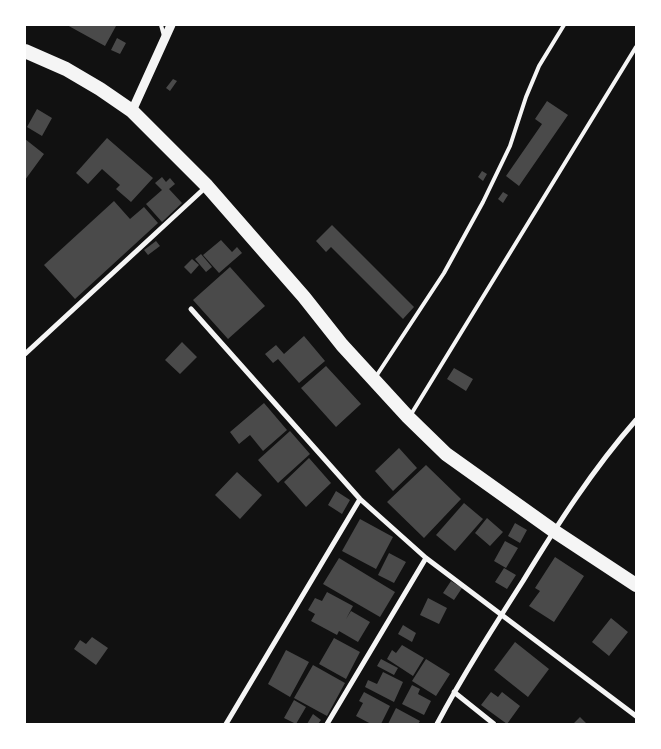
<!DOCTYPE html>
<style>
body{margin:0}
#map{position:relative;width:661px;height:749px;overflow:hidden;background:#111;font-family:Cabin,sans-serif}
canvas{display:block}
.frame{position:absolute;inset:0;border:26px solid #fff;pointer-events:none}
</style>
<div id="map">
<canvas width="661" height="749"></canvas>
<div class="frame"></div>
</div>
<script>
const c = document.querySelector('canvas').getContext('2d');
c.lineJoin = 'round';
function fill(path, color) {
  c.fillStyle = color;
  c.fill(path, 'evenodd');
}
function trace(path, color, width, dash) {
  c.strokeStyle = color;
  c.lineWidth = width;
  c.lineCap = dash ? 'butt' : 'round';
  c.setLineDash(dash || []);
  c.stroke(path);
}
fill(new Path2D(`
 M67 25H114L116 26 105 46Z
 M117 38 126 43 120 54 111 50Z
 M173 79 177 81 170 91 166 88Z
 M547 101 568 115 519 186 506 176 542 124 535 119Z
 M37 109 52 118 42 136 27 127Z
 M107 138 153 178 131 202 116 189 120 185 102 169 88 184 76 173Z
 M25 139 44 154 25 180Z
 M482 171 487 174 483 181 478 177Z
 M162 177 166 182 170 178 175 184 169 189 182 203 162 222 146 204 162 190 155 183Z
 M503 192 508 195 503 203 498 199Z
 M114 201 130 219 144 207 158 223 75 299 44 265Z
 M332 225 414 307 403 319 331 247 326 252 316 241Z
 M221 240 232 252 237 247 242 253 219 273 203 255Z
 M156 241 160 246 148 255 144 250Z
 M201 254 212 267 206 272 195 259Z
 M192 259 199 265 191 274 184 267Z
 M230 267 265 306 228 339 193 300Z
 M304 336 325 361 299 383 278 359 273 363 265 354 276 345 284 354Z
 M182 342 197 357 180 374 165 360Z
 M326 366 361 404 336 427 301 388Z
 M454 368 473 379 466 391 447 379Z
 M264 403 287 430 263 451 250 435 239 444 230 432Z
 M290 431 310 454 278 483 258 460Z
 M399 448 417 468 393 491 375 471Z
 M309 458 331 483 306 507 284 482Z
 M426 465 461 499 424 538 387 502Z
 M237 472 262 495 240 519 215 495Z
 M336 491 350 500 342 514 328 505Z
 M464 503 483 519 455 551 436 535Z
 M487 518 503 532 490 546 475 533Z
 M360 519 393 537 376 569 342 551Z
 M515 523 527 530 520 543 508 536Z
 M505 541 518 548 506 568 494 561Z
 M389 553 406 562 394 583 378 575Z
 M555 557 584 576 554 622 529 606 540 591 535 588Z
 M339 558 395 592 380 617 323 584Z
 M504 568 516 575 507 589 495 582Z
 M451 581 462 588 454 600 443 593Z
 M327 592 353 606 346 619 351 611 370 622 358 642 339 631 337 635 311 621 315 614 308 610 315 598 322 601Z
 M428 598 447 608 439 624 420 615Z
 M611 618 628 632 609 656 592 642Z
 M403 625 416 633 412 642 398 634Z
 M92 637 108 648 96 665 74 649 80 640 86 644Z
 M334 638 360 652 346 679 319 664Z
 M515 642 549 669 528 697 494 670Z
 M402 645 424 658 413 676 387 659 392 650 396 653Z
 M286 650 309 662 290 697 268 684Z
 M381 659 398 668 394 675 377 666Z
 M426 659 450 674 436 696 412 681Z
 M313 665 345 683 327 716 294 698Z
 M383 672 403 682 394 702 365 687 368 680 377 684Z
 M412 685 420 689 418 694 431 701 424 715 402 704Z
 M364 692 390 706 381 724H371L356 716 363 703 359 701Z
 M491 692 498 697 502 692 520 706 507 724 481 705Z
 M294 700 306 707 296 724 284 718Z
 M396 708 420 721 418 724H388Z
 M313 714 321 720 318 724H307Z
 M580 717 587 724H573Z`), '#4a4a4a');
trace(new Path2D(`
 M161 25 164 36
 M375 378 444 273 483 202 510 146 526 97 539 66 564 25
 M410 416 636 47`), '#f5f5f5', 4);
trace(new Path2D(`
 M191 309 360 499 426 558 636 716
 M25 354 207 186
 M454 692 494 724
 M226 724 360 499
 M327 724 426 558
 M437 724C463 675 493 628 523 581 557 525 593 469 636 420`), '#f5f5f5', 5);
trace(new Path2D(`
 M132 111 171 25`), '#f5f5f5', 9);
trace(new Path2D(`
 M25 51 66 69 100 89 132 111 207 186 304 297 342 345 408 417 446 454 554 531 636 585`), '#f5f5f5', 14);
</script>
